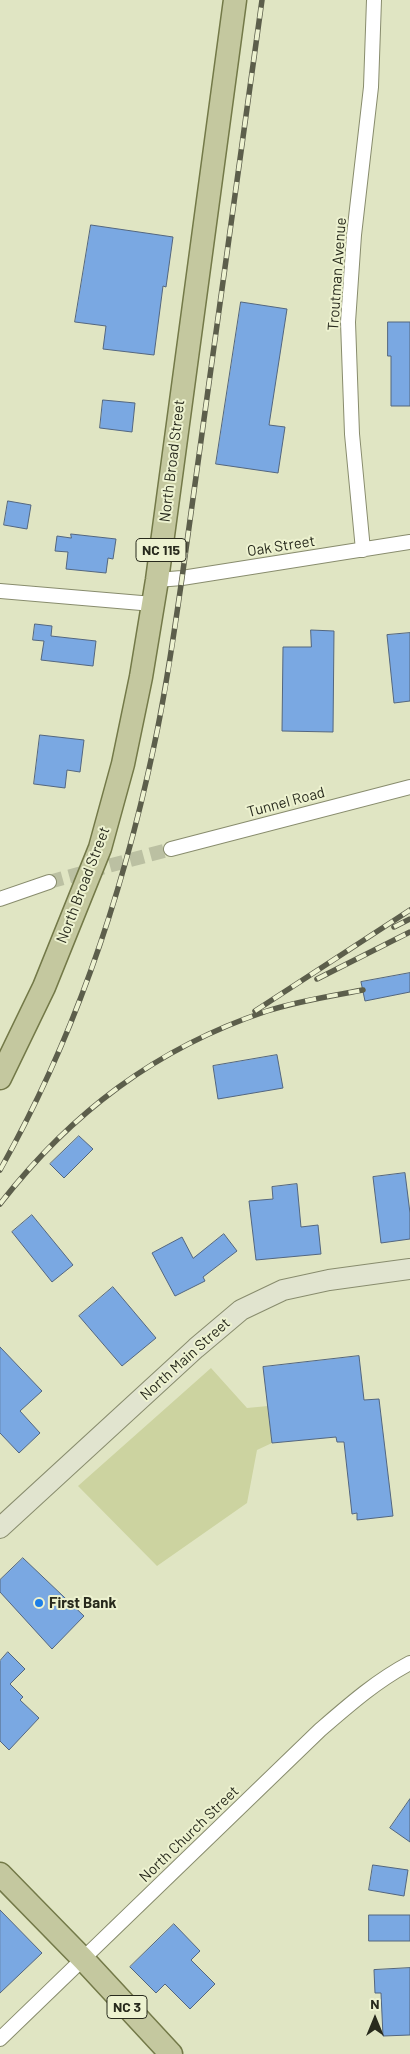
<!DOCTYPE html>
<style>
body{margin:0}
#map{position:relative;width:410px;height:2054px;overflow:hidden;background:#e0e5c3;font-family:Barlow,sans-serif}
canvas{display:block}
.north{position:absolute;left:350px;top:1994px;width:50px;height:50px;-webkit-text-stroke:4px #edf2d0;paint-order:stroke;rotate:0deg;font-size:14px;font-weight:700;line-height:20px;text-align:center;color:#282a1d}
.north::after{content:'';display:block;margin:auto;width:18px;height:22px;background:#282a1d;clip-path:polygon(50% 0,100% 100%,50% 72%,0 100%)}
</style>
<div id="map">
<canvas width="410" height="2054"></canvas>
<div class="north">N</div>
</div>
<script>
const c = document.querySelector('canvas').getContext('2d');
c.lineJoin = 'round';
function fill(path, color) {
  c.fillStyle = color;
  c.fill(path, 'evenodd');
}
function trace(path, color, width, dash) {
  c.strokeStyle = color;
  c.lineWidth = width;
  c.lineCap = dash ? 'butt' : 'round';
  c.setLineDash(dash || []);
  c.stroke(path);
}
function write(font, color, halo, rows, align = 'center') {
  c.font = font + ' Barlow,sans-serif';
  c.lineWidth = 4;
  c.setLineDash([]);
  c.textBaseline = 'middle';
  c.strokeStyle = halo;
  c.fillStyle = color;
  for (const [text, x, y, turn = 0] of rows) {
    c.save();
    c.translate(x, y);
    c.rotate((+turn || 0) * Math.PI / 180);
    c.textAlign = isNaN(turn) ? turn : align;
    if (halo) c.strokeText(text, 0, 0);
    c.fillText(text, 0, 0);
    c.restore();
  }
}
fill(new Path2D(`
 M211 1368 247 1408 268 1406 272 1443 257 1450 247 1503 157 1566 78 1486Z`), '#ccd3a0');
const building = new Path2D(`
 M91 225 173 237 166 287 163 286 154 355 103 349 106 326 75 322Z
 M241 302 287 309 269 425 285 427 278 473 216 464Z
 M388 322H410V406H391V356H388Z
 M103 400 135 403 132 432 100 428Z
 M8 501 31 505 27 529 4 525Z
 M71 534 116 539 113 559 108 558 106 573 66 569 68 552 55 551 57 536 71 538Z
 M35 624 52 626 51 636 96 641 93 666 41 660 44 641 33 640Z
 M311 630 334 631 333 732 282 731 283 647H311Z
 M410 633V701L394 703 387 635Z
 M40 735 84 740 80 772 67 770 65 788 34 784Z
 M410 973V992L365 1001 361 982Z
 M277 1055 283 1088 218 1099 213 1066Z
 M79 1136 93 1149 64 1178 50 1164Z
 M405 1173 410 1213V1239L381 1243 373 1177Z
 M297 1184 301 1227 318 1225 321 1254 256 1260 249 1201 273 1199 272 1187Z
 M32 1215 73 1265 52 1282 12 1232Z
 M224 1234 237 1251 203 1277 205 1281 175 1296 152 1253 182 1237 193 1258Z
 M113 1287 156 1338 122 1366 79 1316Z
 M0 1347 42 1391 20 1411 40 1433 19 1453 0 1433Z
 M359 1356 364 1400 379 1399 393 1516 357 1520V1513L352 1514 344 1442H337L336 1437 272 1443 263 1367Z
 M23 1558 84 1616 52 1649 0 1592V1580Z
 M8 1652 25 1669 10 1684 23 1697 20 1700 39 1718 9 1750 0 1741V1661Z
 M410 1799V1842L390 1828Z
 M373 1865 408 1870 404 1896 369 1890Z
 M0 1910 42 1953 0 1993Z
 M369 1915H410V1941H369Z
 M174 1924 200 1951 191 1960 215 1984 190 2009 165 1984 156 1993 130 1967Z
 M410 1968V2035L383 2036 381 1993H375L374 1970Z`);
fill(building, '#7aa8e2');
trace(building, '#53667f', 1);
trace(new Path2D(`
 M49 882 171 849`), '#bbc0a2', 14, [14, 7]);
const street = new Path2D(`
 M363 550 352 434 348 322 354 235 371 87 374 0
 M157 580 182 578 410 542
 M0 591 153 604
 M171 849 410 787
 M0 899 49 882
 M0 2039 320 1730C349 1705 376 1681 410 1663`);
const secondary = new Path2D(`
 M0 1528 196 1348 241 1310 283 1290 329 1280 410 1269`);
const primary = new Path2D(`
 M0 1078 44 987 100 848 123 764 141 677 157 580 235 0
 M0 1874 83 1959 171 2054`);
trace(street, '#888c6d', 16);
trace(secondary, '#888c6d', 22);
trace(primary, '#737948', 25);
trace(street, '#fff', 14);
trace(secondary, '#e1e4cf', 20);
trace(primary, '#c4c89f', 22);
const rail = new Path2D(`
 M394 927 410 919
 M317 979 410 932
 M255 1011 410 910
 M0 1170C74 1039 123 893 154 746 166 691 174 634 182 578L262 0
 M0 1204C71 1113 156 1048 267 1011 298 1001 331 996 363 990`);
trace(rail, '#5c5e4b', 5.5);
trace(rail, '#edf2d0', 4, [11]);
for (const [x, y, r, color] of [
 [39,1603,5,"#1d7ee7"]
]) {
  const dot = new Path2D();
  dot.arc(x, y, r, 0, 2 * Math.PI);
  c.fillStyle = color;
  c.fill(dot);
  trace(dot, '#edf2d0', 2);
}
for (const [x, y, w] of [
 [161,550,50],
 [127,2007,40]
]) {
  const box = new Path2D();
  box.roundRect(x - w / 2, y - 11.5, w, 23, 4);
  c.fillStyle = '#edf2d0';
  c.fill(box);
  trace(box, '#282a1d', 1);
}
write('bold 14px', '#282a1d', null, [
 ["NC 115",161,550],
 ["NC 3",127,2007]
]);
write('15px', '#282a1d', '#edf2d0', [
 ["Troutman Avenue",337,274,-86],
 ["North Broad Street",172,461,-83],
 ["Oak Street",281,546,-9],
 ["Tunnel Road",286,802,-15],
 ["North Broad Street",83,885,-69],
 ["North Main Street",185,1359,-42],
 ["North Church Street",189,1834,-44]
]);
write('bold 15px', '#282a1d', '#edf2d0', [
 ["First Bank",49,1603]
], 'left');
</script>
